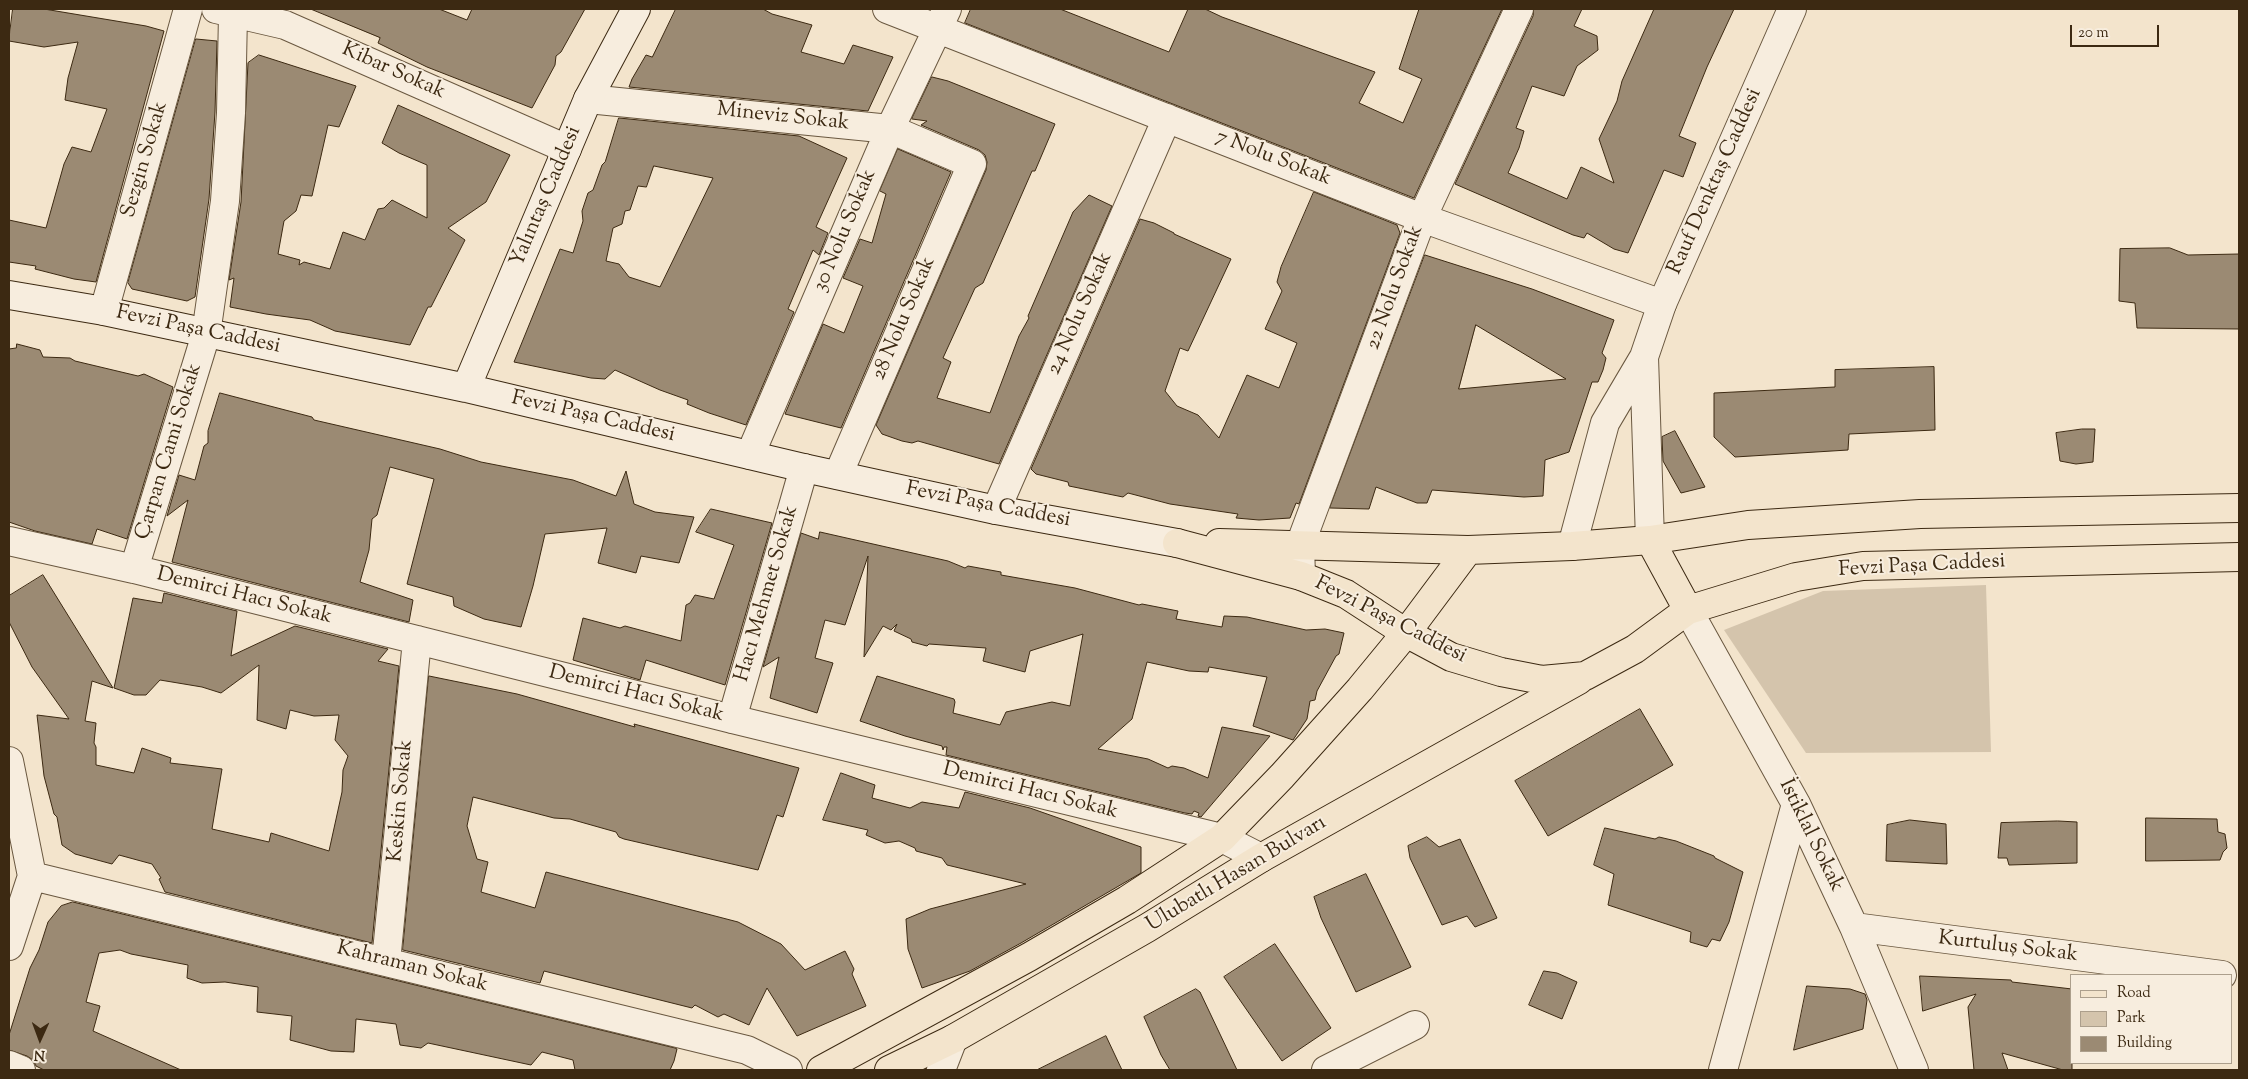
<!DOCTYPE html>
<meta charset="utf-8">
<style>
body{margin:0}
#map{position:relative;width:2248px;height:1079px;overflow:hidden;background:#f3e4cc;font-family:"Sorts Mill Goudy",serif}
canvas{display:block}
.frame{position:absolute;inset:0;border:10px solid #3c2912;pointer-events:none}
.legend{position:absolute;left:2070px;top:974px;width:162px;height:90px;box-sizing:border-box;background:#f7edde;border:1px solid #ac9f8c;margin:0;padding:6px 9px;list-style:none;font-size:15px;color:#3c2912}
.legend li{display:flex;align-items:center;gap:10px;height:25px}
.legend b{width:25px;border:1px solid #ac9f8c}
.north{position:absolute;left:15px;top:1014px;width:50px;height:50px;-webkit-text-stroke:4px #f7edde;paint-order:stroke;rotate:182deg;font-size:14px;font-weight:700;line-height:20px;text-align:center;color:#3c2912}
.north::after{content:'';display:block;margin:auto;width:18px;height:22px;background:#3c2912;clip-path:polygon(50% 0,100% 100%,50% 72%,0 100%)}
.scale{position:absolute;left:2070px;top:25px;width:89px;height:22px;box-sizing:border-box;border:2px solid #3c2912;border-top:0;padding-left:6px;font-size:15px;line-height:18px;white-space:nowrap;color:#3c2912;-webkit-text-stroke:4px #f7edde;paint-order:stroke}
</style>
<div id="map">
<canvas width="2248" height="1079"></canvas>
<div class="frame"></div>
<ul class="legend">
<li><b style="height:6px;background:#f3e4cc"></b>Road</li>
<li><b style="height:14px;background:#d4c4ac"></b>Park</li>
<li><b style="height:14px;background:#9b8a73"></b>Building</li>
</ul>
<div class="north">N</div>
<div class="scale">20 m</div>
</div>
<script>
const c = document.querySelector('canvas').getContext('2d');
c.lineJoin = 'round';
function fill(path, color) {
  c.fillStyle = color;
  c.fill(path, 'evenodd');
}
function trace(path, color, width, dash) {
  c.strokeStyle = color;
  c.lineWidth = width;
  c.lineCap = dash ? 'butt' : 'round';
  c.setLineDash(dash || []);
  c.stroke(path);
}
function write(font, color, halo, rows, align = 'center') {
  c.font = font + ' "Sorts Mill Goudy",serif';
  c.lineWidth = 4;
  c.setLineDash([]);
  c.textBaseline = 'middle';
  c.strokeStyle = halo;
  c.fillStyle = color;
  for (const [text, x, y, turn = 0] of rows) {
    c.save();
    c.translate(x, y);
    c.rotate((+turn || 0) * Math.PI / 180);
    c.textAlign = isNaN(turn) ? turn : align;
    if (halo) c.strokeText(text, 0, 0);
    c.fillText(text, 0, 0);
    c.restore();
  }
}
fill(new Path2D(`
 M1986 585 1991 752 1806 753 1724 630 1823 591Z`), '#d4c4ac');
const building = new Path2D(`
 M13 9H44L146 26 164 31 96 282 74 279 35 269 36 266 9 262V220L46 228 64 164 72 147 91 152 107 109 65 100 68 78 78 42 44 47 9 41Z
 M311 9H439L467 20 472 9H585L561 52 556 56 555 65 532 108 427 67 378 43 380 38Z
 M676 9H763L772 14 812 25 801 52 844 64 853 45 893 57 868 111 629 87 632 79 646 55 652 57Z
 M971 9H1060L1169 52 1188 9H1205L1222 17 1375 72 1359 103 1403 123 1422 79 1399 69 1419 9H1502L1414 198 965 23Z
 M1534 9H1582L1574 26 1597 36 1598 50 1577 66 1564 96 1532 86 1516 128 1524 131 1519 148 1508 173 1567 199 1581 167 1614 183 1599 139 1617 101 1622 81 1654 9H1734L1707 67 1679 136 1696 143 1683 177 1664 170 1628 253 1614 249 1587 233 1584 238 1573 235 1455 184 1533 16Z
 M196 39 217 41 215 112 209 199 195 297 187 301 132 289 128 283Z
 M259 55 356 86 339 127 328 125 312 196 301 195 296 211 284 221 278 254 300 260 299 265 304 262 330 269 343 232 365 240 378 209 384 208 392 200 427 218V165L399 153 382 143 398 105 510 155 486 202 448 228 465 240 431 307H428L410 345 335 331 310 320 266 314 230 307 234 278 229 280 241 202 248 63Z
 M932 77 948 81 1055 124 1035 171H1032L983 283 975 288 943 358 951 362 937 398 990 413 1019 336 1029 318 1028 316 1073 212 1089 195 1112 206 999 464 918 441 912 443 902 441 882 434 876 425 986 170 987 162 985 155 979 150 921 125 927 121 912 119Z
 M619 118 799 136 847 158 816 227 828 233 819 255 813 250 788 309 794 312 746 425 709 413 687 404 688 400 660 390 615 370 605 379 591 378 514 362 560 249 573 253 583 221 582 211 588 193 593 190 602 165 605 162ZM654 166 713 178 660 287 629 277 619 264 606 261 613 228 622 224 625 211 630 210 638 186 646 187Z
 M898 149 951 172 841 428 785 414 823 324 844 333 863 286 843 278 860 239 872 243 886 194 880 191Z
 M1314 192 1397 225 1400 233 1299 504 1296 503 1290 518 1259 520 1236 518 1238 514 1170 504 1128 493 1123 497 1069 486 1068 482 1036 474 1031 469 1140 219 1154 223 1174 233V234L1231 259 1188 351 1180 348 1165 391 1177 406 1198 415 1219 438 1247 375 1279 388 1297 343 1265 329 1282 291 1277 282 1281 267Z
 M2170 248 2188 255 2239 254V329L2137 328 2135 303 2119 301 2120 249Z
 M1425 255 1532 289 1614 320 1602 353 1606 358 1603 370 1598 382H1592L1569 452 1545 460 1543 496 1524 497 1432 490 1427 503H1417L1376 487 1369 509 1330 508ZM1476 325 1566 379 1459 389Z
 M17 344 40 350 43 357 70 358 75 361 138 376 144 374 173 387 127 539 97 529 92 544 35 531 9 522V349L16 348Z
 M1934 367 1935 430 1849 434 1848 450 1735 457 1714 437V393L1835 387V370Z
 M220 393 312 417 314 420 440 449 481 462 573 480 616 496 626 471 634 504 655 512 694 517 679 563 641 556 636 573 598 563 607 528 545 534 533 586 521 627 484 619 454 606 453 597 407 584 434 479 390 467 377 515 372 519 369 550 360 582 413 600 409 622 172 562 188 500 167 516 179 475 195 480 204 446 208 443V431Z
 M2082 429H2095L2093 462 2076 464 2060 461 2056 433Z
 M1675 431 1705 487 1681 493 1663 461 1662 437Z
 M711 509 772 523 725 685 646 660 640 680 573 660 583 618 620 628 625 626 681 641 686 605 690 603 695 595 714 599 734 545 696 532Z
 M820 532 948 561 965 568 968 566 1001 572V575L1075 588 1139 605 1142 604 1178 611 1176 619 1222 627 1224 616 1247 617 1306 630 1325 629 1344 633 1339 654 1336 656 1317 691 1315 700 1310 701 1307 719 1293 740 1253 726 1267 677 1209 667 1208 672 1189 671 1147 662 1132 719 1098 749 1148 759 1168 768 1172 766 1184 768 1208 778 1222 727 1270 736 1201 817 1198 816 1199 813 1194 811 1192 814 1185 813 946 755 947 747H944L943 750 942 746 905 736 860 721 877 676 954 699 955 702 953 713 1000 725 1006 712 1052 702 1070 706 1083 634 1030 651 1025 672 983 661 986 648 929 644 927 646 912 642 911 639 894 631 897 624 891 630 883 626 864 657 868 556 845 625 825 620 815 658 833 663 817 713 770 698 779 657 763 667 801 533 818 539Z
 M43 575 113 688 92 681 85 721 96 723 94 743 96 747V765L134 773 142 748 171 758 170 763 222 769 212 829 269 842 271 833 329 851 342 792 343 770 348 756 335 740 339 715 314 716 290 710 286 729 257 720 259 665 221 693 202 687 160 680 146 695H134L114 688 133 598 162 603 164 593 237 611 231 656 295 626 388 649 378 661 399 666 372 943 165 892 159 879 161 878 152 864 119 855 112 864 75 854 62 845 57 817 54 814 44 776 37 715 69 719 32 667 9 622V596Z
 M429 676 517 694 635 727 634 724 799 768 783 817 777 815 758 870 624 839 619 837 616 832 570 819 554 818 473 797 467 826 477 859 488 862 481 892 535 908 546 872 738 922 781 944 805 970 845 951 854 969 852 974 866 1006 797 1036 767 988 749 1025 724 1014 718 1017 695 1005 692 1008 544 971 540 983 403 950Z
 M1640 709 1673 765 1548 836 1515 781Z
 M841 773 875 785 872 798 910 808 922 802 959 808 965 792 1030 808 1141 847V873L1021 943 970 971 922 988 908 949 906 919 930 909 1026 884 947 865 942 858 916 851 915 848 899 841 885 843 866 835 868 830 823 820Z
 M2146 818 2217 819 2218 832 2225 834 2227 848 2223 852 2220 860 2146 861Z
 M1910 820 1946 824 1947 864 1886 861 1887 825Z
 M2058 821 2077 822V863L2009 865 2007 858H1998L2001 823Z
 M1605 828 1655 839 1659 837 1676 841 1714 856 1715 858 1743 872 1729 922 1720 941 1712 939 1707 947 1690 942 1691 932 1608 905 1614 874 1594 865Z
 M1427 837 1439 847 1460 839 1497 918 1475 927 1467 916 1442 925 1410 858 1408 846Z
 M1366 874 1411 967 1356 992 1321 918 1314 897Z
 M73 902 675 1048 677 1049 674 1061 670 1070H575L573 1060 542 1052 531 1065 428 1043 421 1048 400 1045 396 1024 356 1019 354 1052 331 1051 290 1040 292 1016 257 1012 258 987 225 982 202 983 187 978 188 965 131 954 120 950 99 953 86 1002 100 1006 93 1031 181 1070H44L36 1066 33 1060 27 1056 9 1050V1035L30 968 39 950 48 922 61 906Z
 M1275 944 1331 1028 1282 1061 1224 977Z
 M1544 971 1557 973 1577 982 1562 1019 1529 1005Z
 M1920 976 2011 980 2012 982 2072 989V1070H2063L2002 1053 2008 1070H1974L1968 1007 1976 994 1923 1011Z
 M1807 986 1850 989 1865 994 1867 1000 1863 1029 1794 1050Z
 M1196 989 1200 992 1237 1070H1170L1161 1055 1144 1017Z
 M1106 1036 1122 1070H1037Z`);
fill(building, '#9b8a73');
trace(building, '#3c2912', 1);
const minor = new Path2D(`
 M216 9 285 25 567 149
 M887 9 1422 218 1662 304
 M588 99 890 129 972 164 838 475
 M104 311 188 9
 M750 455 890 129 947 9
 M996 510 1167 118
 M9 541 134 569 732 719 1222 838 1261 858
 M134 569 206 334 225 201 231 113 233 14
 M1301 576 1300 545 1422 218 1519 9
 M1688 610 1796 804 1854 927 1914 1070
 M732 719 804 468
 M9 761 32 876 9 946
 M32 876 747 1050 788 1070
 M1854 927 2222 975
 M386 962 417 640
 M9 1065 21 1070
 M941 1070 953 1039
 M1326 1070 1415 1025
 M1723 1070 1796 804`);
const tertiary = new Path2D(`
 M1644 357 1650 540
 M1572 546 1605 423 1644 357 1662 304 1792 9`);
const secondary = new Path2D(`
 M9 295 104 311 466 388 804 468 996 510 1177 543
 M466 388 588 99 636 9`);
const primary = new Path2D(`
 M1650 540 1688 610
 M1177 543 1301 576 1346 594 1406 633 1451 657 1501 672 1542 680 1585 676 1635 649 1688 610 1796 577 1863 566 2239 557
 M1219 543 1468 550 1572 546 1650 540 1748 525 1920 514 2239 508
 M821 1070 1029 957 1127 900 1222 838 1282 776 1360 689 1406 633 1468 550
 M889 1070 953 1039 1147 928 1261 858 1579 680`);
trace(minor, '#6a5840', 30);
trace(tertiary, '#6a5840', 30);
trace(secondary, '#3c2912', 30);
trace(primary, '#3c2912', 30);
trace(minor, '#f7edde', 28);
trace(tertiary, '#f7edde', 28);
trace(secondary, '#f7edde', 28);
trace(primary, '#f3e4cc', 28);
write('21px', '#3c2912', '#f7edde', [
 ["Kibar Sokak",393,72,24],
 ["Mineviz Sokak",783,118,6],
 ["7 Nolu Sokak",1273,159,21],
 ["Sezgin Sokak",146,160,-74],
 ["Rauf Denktaş Caddesi",1716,182,-66],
 ["Yalıntaş Caddesi",547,197,-67],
 ["30 Nolu Sokak",846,231,-67],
 ["22 Nolu Sokak",1396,288,-70],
 ["24 Nolu Sokak",1081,314,-66],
 ["28 Nolu Sokak",905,319,-67],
 ["Fevzi Paşa Caddesi",198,331,12],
 ["Fevzi Paşa Caddesi",593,418,13],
 ["Çarpan Cami Sokak",170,452,-73],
 ["Fevzi Paşa Caddesi",988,506,11],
 ["Fevzi Paşa Caddesi",1922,567,-3],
 ["Hacı Mehmet Sokak",768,594,-74],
 ["Demirci Hacı Sokak",244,597,14],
 ["Fevzi Paşa Caddesi",1390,621,27],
 ["Demirci Hacı Sokak",636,695,14],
 ["Demirci Hacı Sokak",1030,792,14],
 ["Keskin Sokak",402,801,-85],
 ["İstiklal Sokak",1810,836,64],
 ["Ulubatlı Hasan Bulvarı",1237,875,-31],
 ["Kurtuluş Sokak",2008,948,7],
 ["Kahraman Sokak",412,968,14]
]);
</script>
